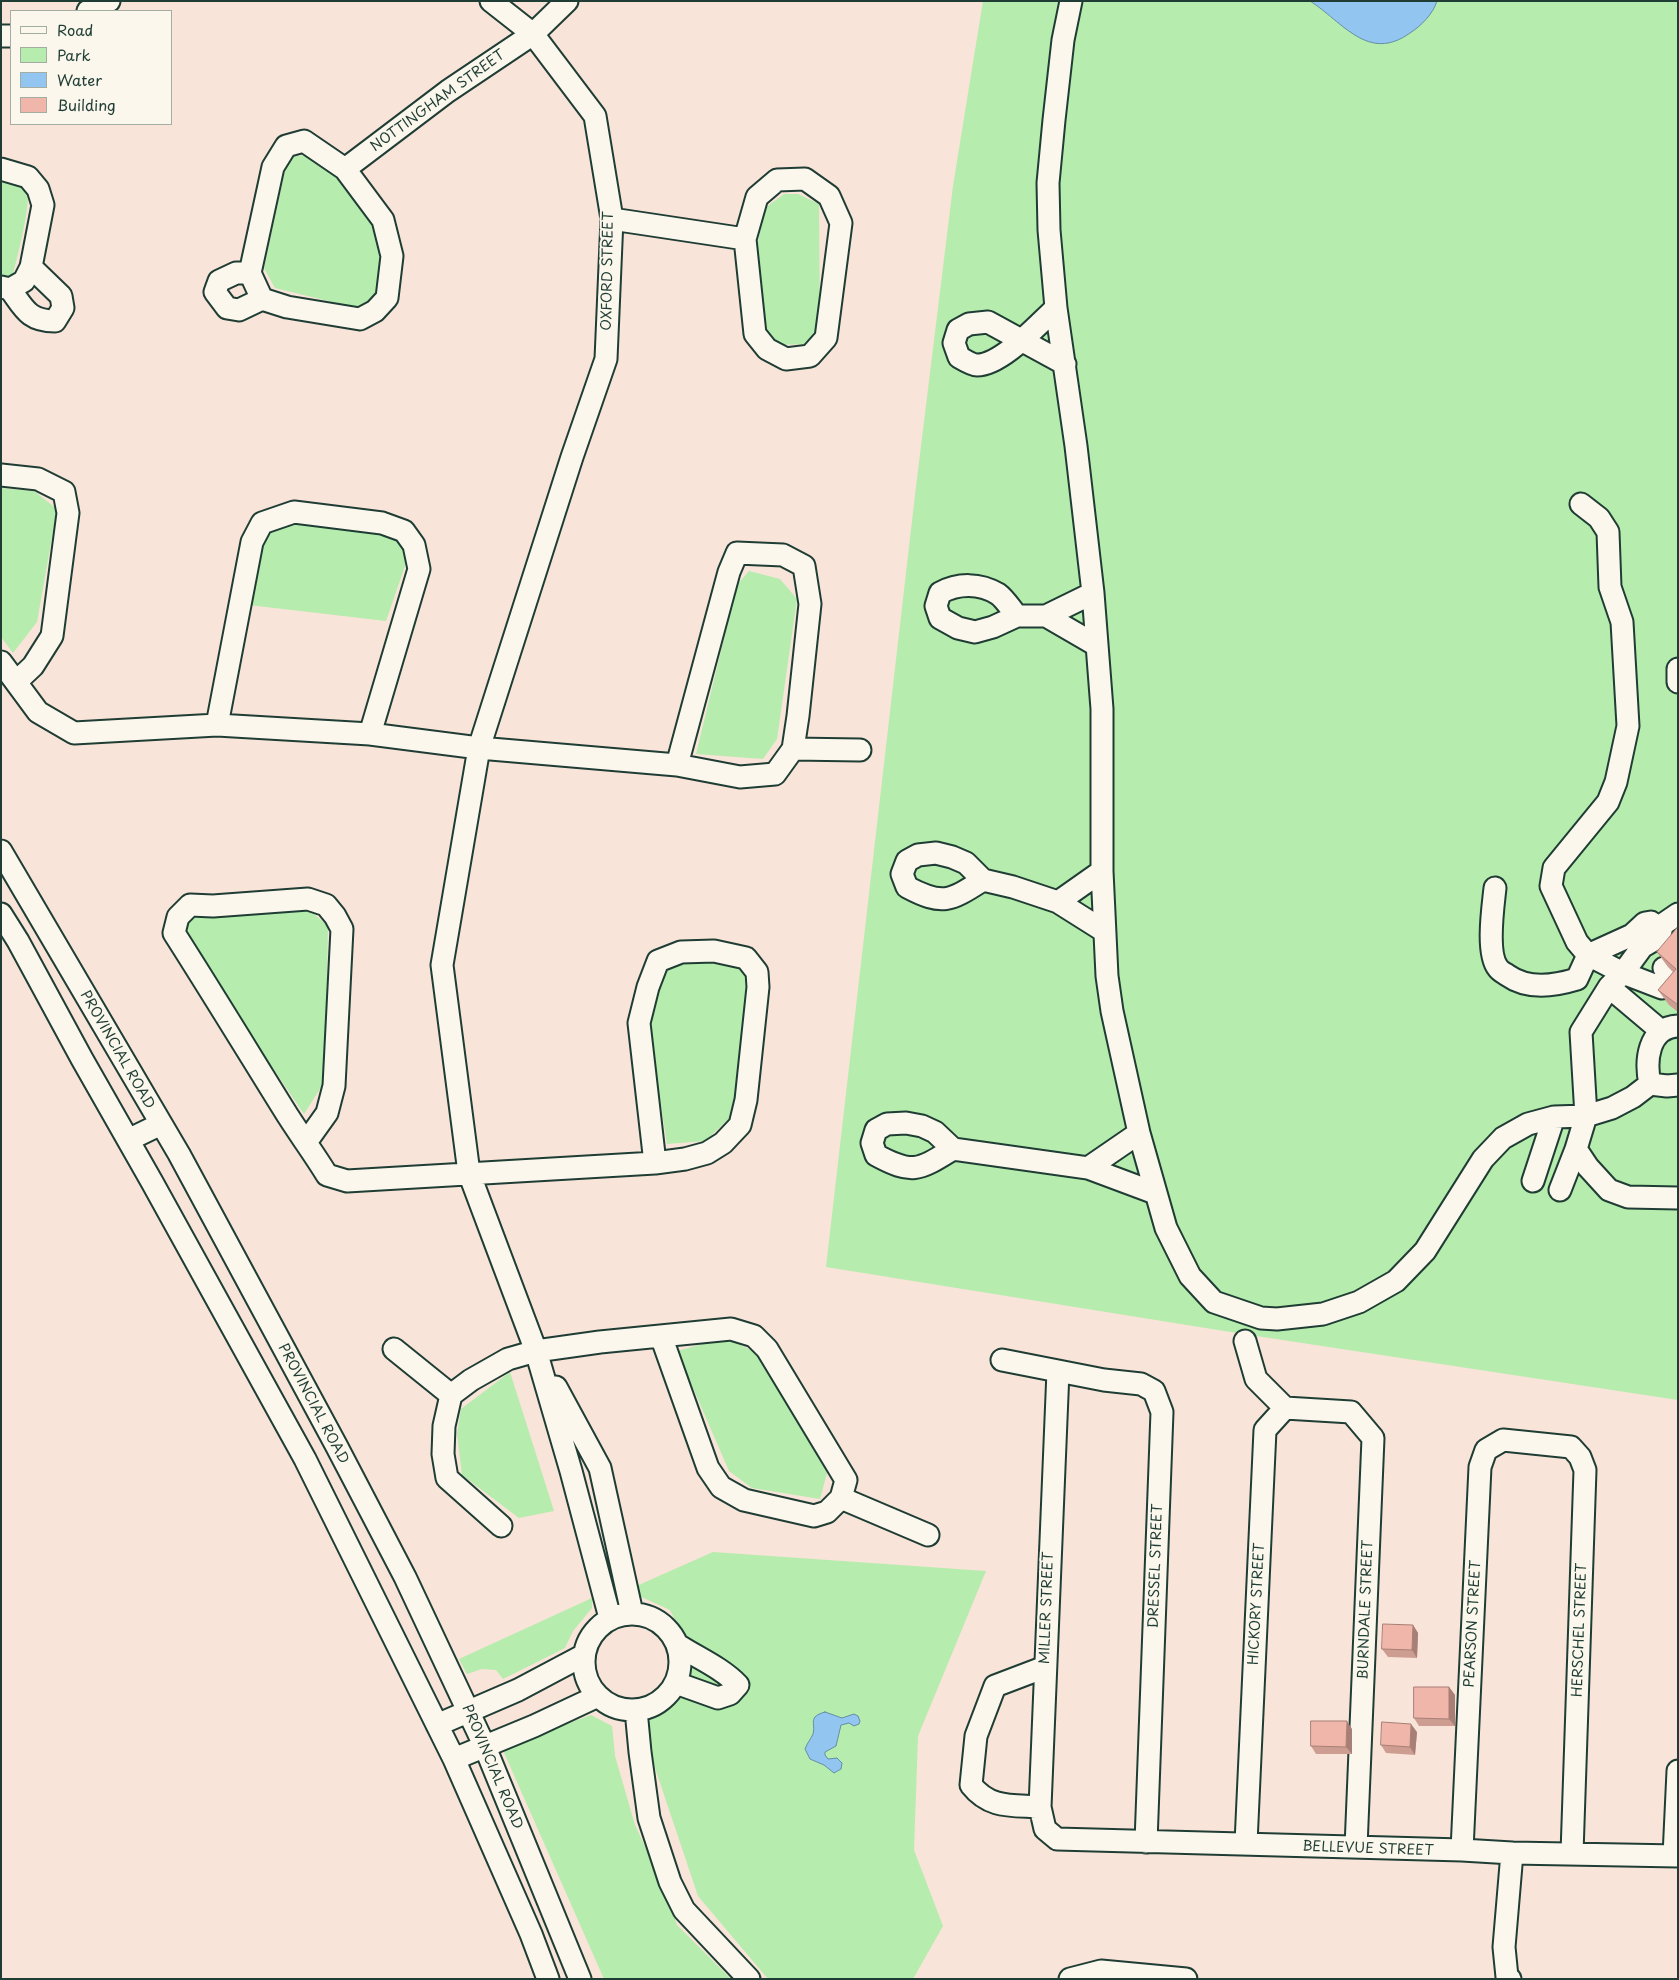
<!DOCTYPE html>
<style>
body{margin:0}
#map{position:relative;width:1679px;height:1980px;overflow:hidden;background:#f8e4d8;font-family:"Playpen Sans",sans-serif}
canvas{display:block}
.frame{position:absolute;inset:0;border:2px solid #1f3d34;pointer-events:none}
.legend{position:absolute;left:10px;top:10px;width:162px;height:115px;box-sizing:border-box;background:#fbf7ec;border:1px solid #a3ada2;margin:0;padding:6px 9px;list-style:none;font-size:15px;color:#1f3d34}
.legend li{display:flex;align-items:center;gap:10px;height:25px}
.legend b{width:25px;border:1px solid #a3ada2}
</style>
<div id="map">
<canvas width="1679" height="1980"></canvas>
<div class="frame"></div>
<ul class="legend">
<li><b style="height:6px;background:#fbf7ec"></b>Road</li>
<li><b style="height:14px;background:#b6ecad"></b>Park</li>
<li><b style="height:14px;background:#92c5ef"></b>Water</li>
<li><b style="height:14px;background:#f0b6aa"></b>Building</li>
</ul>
</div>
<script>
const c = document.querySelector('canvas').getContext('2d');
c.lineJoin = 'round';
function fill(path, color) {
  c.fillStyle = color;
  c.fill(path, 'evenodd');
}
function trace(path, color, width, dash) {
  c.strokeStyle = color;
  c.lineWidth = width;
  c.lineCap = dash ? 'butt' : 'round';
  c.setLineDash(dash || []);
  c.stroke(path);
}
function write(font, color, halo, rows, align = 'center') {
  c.font = font + ' "Playpen Sans",sans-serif';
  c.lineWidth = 4;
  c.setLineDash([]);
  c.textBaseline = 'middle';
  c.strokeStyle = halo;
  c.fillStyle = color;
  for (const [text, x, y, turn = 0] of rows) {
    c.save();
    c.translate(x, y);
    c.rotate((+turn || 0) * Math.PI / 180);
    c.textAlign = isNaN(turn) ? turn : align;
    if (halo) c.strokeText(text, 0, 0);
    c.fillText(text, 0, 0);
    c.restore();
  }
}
fill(new Path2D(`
 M983 1H1678V1400L1243 1334 826 1267 915 495 953 186Z
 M307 155 337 174 374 221 382 259 378 291 370 302 357 308 275 288 264 268 288 157Z
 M1 178C11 181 23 182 27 193 31 206 16 262 12 278L1 276Z
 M784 194H798L819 204 820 331 808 344 778 345 765 328 757 246 765 208Z
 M1 488 34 491 57 509 37 622 13 653 1 637Z
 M289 524 382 531 401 541 405 555V566L386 621 249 605 258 550 267 535Z
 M749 571 780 579 797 599 777 739 763 759 696 754 737 585Z
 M308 909 328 926 325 1081 304 1114 184 937 189 918Z
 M710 955 743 970 753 988 733 1115 705 1141 667 1144 648 1023 662 969Z
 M725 1338 762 1355 827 1473 820 1499 752 1488 729 1471 677 1351Z
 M510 1372 554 1511 519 1518 462 1475 457 1434 461 1409Z
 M713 1552 986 1571 918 1736 914 1850 943 1926 913 1979H768L698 1896 650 1753 646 1718 662 1713 676 1699 685 1674 688 1645 670 1610 637 1595 632 1588Z
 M592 1598V1608L573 1631 565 1648 503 1679 496 1670 482 1669 467 1674 459 1659Z
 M591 1715 612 1726 615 1756 635 1825 664 1888 677 1925 731 1979H604L502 1748Z`), '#b6ecad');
const water = new Path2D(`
 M1310 1H1437C1433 14 1421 26 1410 33 1368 63 1343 22 1310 1Z
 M825 1712 842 1718 854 1714 858 1716 860 1721 859 1724 854 1726 849 1723 841 1725 836 1746 825 1752V1755L828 1759 837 1758 842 1763 841 1769 834 1773 824 1765 810 1759 805 1749C807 1743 811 1739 813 1734 816 1723 807 1717 825 1712Z`);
fill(water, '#92c5ef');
trace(water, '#648fa4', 1);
const minor = new Path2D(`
 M491 1 533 34 595 116 612 219 606 359 572 457 479 748 442 965 469 1173 536 1351 571 1471 610 1618
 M1071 1 1063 40 1054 120 1048 183 1049 230 1056 308 1076 446 1093 593 1102 709V871L1107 976 1112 1011 1139 1133 1166 1228 1190 1276 1214 1302 1261 1318 1277 1319 1323 1314 1359 1302 1396 1281 1425 1251 1483 1159 1503 1138 1528 1124 1554 1117 1586 1116 1612 1108 1633 1097 1650 1084 1667 1086 1678 1085
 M88 11 109 1
 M1 36H11
 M304 141 345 169 383 220 392 256 387 298 375 311 360 319 287 307 262 299 250 273 273 167 286 146Z
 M1 169 28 177 38 189 43 205 31 267 24 281 10 289 1 287
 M345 169 448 91 533 34 567 1
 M805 179 829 196 841 223 826 338 810 356 786 359 767 349 755 334 745 239 757 197 777 180Z
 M612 219 745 239
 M250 273H236L219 281 215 292 227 308 239 310 262 299
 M10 289C24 308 28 321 55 321L63 308 61 296 31 267
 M1056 308C1038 324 1002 365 977 365 972 365 964 360 959 357L954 343 958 330 969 324 988 322 1065 364
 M1 475 38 479 64 492 68 513 52 636 33 666 16 682
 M1581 504 1599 518 1608 532 1610 587 1622 622 1628 726 1616 782 1608 802 1554 868 1551 886 1577 942 1588 955 1623 973 1662 988 1669 982 1670 978 1664 968
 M1017 616C1011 609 1005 599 998 594 980 583 958 583 940 593L936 606 940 618 958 628 975 632 993 627 1017 616H1046L1096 645
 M1046 616 1093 593
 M1 662 38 712 74 733 217 725 370 734 479 748 677 765 740 777 775 774 793 749 798 716 810 604 804 566 783 555 737 553 729 572 677 765
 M1678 669V682
 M217 725 252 542 262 523 294 512 382 523 404 531 414 545 419 569 370 734
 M793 749 860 750
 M1 851 179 1154 336 1445 405 1577 485 1747 580 1979
 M983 880C950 901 943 906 907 887L902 874 907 861 918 855 936 853 952 857 966 863 983 880 1013 887 1058 902 1104 931
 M1495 888C1493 907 1486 953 1498 968 1500 971 1504 973 1507 975 1528 990 1554 986 1577 979L1588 955 1632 935 1641 945
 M1058 902 1102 871
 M1 914 18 941 82 1059 152 1182 305 1459 454 1759 531 1934 548 1979
 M1659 927 1678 914
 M1632 935 1645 923 1651 922 1661 931 1659 937 1642 947 1623 973 1609 987 1581 1032 1586 1116 1576 1149 1588 1167 1609 1190 1628 1197 1678 1198
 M1609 987 1660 1030
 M1650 1084C1645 1061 1648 1027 1678 1026
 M1139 1133 1088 1168 1155 1193
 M128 1140 161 1124
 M307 1141 327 1113 334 1086 342 929 335 916 326 905 308 899 213 906 190 905 178 917 174 933C211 991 247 1050 283 1108 297 1131 313 1152 327 1175L347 1181 655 1163 685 1159 707 1153 723 1143 740 1125 746 1100 758 987 757 972 746 958 714 951 681 952 658 961 648 987 639 1023 655 1163
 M953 1149C919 1170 913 1175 876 1155L872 1143 876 1130 887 1124 906 1123 922 1126 935 1132 953 1149 1088 1168
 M1533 1181 1554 1117
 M1560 1190 1576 1149
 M1245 1341 1256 1379 1285 1408
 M394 1349 451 1395
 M1002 1360 1104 1380 1141 1384 1154 1391 1162 1412 1146 1842
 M556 1387 600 1468 632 1613
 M841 1498 928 1535
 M501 1526 447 1478 443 1454 444 1426 451 1395 471 1380 508 1359 536 1351 600 1342 731 1329 754 1336 767 1349 846 1480 841 1498 827 1512 814 1516 744 1500 721 1487 708 1468 661 1336
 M584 1662a48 48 0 1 1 96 0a48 48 0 1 1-96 0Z
 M676 1683 718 1698 730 1694 738 1685C722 1668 698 1658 678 1645
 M636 1710 640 1752 649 1818 670 1882 684 1910 749 1979
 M437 1725 518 1690 584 1655
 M454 1759 534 1726 598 1696
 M1040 1807C1012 1805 990 1809 971 1785L976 1736 995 1686 1045 1667
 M1057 1839 1462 1850 1512 1853 1678 1856
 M1057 1839 1045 1829 1040 1807 1058 1371
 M1246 1843 1265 1430 1285 1408 1351 1412 1373 1438 1356 1847
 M1462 1850 1480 1467 1486 1450 1503 1440 1571 1447 1580 1457 1585 1470 1572 1853
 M1674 1856 1678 1771
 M1070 1979 1101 1971 1186 1979
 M1510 1979 1507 1977 1504 1947 1512 1853`);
trace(minor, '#1f3d34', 25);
trace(minor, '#fbf7ec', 21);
fill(new Path2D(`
 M1678 927V1012L1669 1005 1658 990 1673 972 1668 967 1657 952Z
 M1413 1625 1418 1633 1417 1658 1388 1657 1382 1649Z
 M1449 1687 1455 1695V1726H1419L1414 1718Z
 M1352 1729V1754H1316L1311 1746Z
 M1417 1732 1415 1755 1386 1753 1381 1745Z`), '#ce9d92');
fill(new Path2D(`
 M1413 1625 1418 1633 1417 1658 1412 1650Z
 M1449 1687 1455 1695V1726L1449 1719Z
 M1347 1721 1352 1729V1754L1346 1747Z
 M1411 1724 1417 1732 1415 1755 1410 1747Z`), '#a87f77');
const building = new Path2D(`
 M1678 927V1005L1658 990 1676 969 1657 952Z
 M1383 1624 1413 1625 1412 1650 1382 1649Z
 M1414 1687H1449V1719L1414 1718Z
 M1311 1721H1347L1346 1747 1311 1746Z
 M1382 1722 1411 1724 1410 1747 1381 1745Z`);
fill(building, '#f0b6aa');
trace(building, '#a87f77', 1);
write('14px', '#1f3d34', '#fbf7ec', [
 ["NOTTINGHAM STREET",438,101,-36],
 ["OXFORD STREET",608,271,-89],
 ["PROVINCIAL ROAD",117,1050,60],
 ["PROVINCIAL ROAD",313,1404,62],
 ["DRESSEL STREET",1156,1566,-88],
 ["HICKORY STREET",1257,1604,-87],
 ["MILLER STREET",1047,1608,-88],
 ["BURNDALE STREET",1366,1610,-88],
 ["PEARSON STREET",1473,1624,-87],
 ["HERSCHEL STREET",1580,1630,-88],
 ["PROVINCIAL ROAD",492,1767,67],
 ["BELLEVUE STREET",1368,1849,2]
]);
</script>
